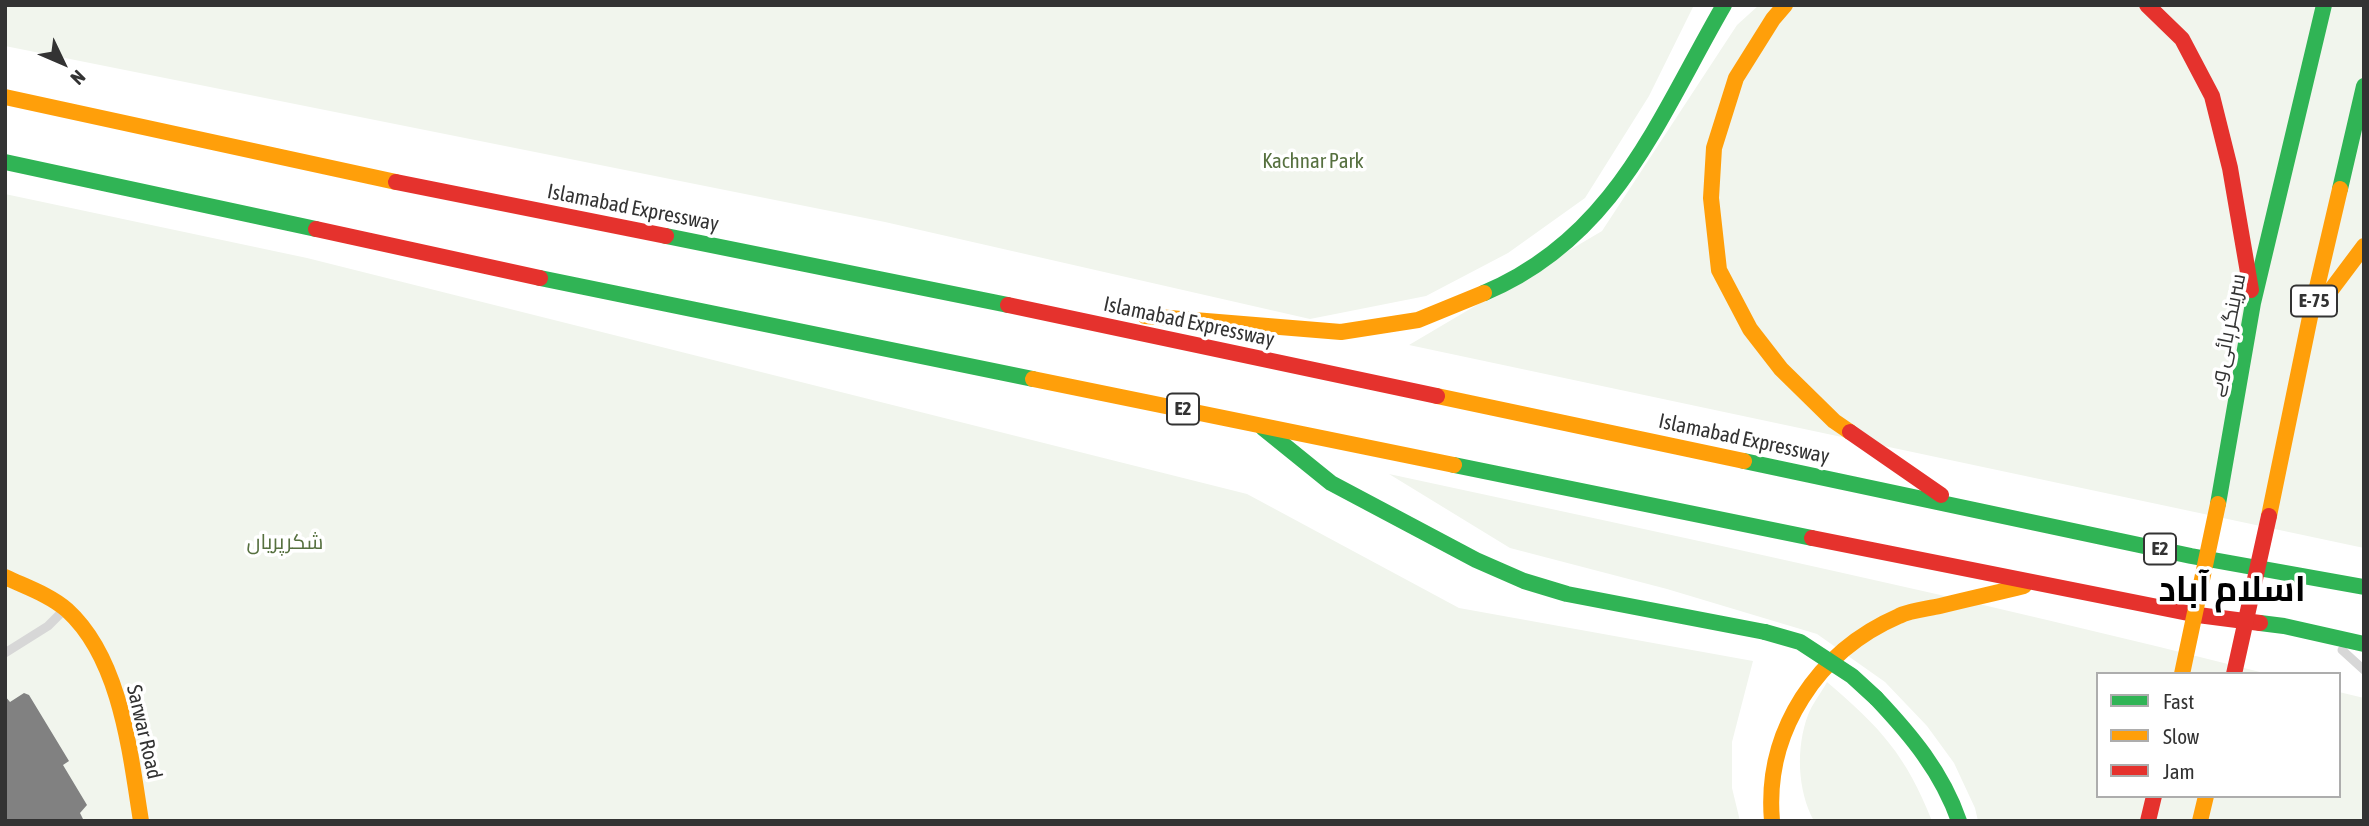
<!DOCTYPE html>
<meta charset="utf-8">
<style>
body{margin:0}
#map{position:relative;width:2369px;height:826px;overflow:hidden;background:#fff;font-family:"Asap Condensed",sans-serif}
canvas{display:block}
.frame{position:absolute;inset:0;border:7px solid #333;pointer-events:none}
.legend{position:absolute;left:2096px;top:672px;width:245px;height:126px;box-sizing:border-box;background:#fff;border:2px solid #adadad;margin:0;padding:9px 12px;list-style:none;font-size:21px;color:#333}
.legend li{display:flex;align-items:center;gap:14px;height:35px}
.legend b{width:35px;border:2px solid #adadad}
.north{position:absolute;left:28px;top:28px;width:70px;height:70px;-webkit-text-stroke:5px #fff;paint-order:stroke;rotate:134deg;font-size:19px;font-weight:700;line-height:28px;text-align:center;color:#333}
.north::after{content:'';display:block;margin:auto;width:24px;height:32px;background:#333;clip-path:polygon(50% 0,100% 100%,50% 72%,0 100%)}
</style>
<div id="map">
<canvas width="2369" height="826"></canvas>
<div class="frame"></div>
<ul class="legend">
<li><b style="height:9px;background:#30b455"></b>Fast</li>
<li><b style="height:9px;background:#ff9f0a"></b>Slow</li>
<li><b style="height:9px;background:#e5322d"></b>Jam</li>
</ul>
<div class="north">N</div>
</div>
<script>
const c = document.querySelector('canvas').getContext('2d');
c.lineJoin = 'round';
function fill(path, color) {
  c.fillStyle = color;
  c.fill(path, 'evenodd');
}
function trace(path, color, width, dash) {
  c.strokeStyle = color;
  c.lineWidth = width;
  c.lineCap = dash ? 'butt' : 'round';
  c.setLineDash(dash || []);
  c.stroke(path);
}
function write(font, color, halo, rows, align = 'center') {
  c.font = font + ' "Asap Condensed",Cairo,sans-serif';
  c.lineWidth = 7;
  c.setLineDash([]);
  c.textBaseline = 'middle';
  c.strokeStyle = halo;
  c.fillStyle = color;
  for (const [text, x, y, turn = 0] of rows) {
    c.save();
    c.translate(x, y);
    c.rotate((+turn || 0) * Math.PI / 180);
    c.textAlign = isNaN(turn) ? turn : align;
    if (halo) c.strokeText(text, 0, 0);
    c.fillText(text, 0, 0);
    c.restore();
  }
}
fill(new Path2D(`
 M5 5H1694L1649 96 1585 198 1508 253 1426 296 1310 319 885 222 5 46Z
 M1759 5H2364V548L1409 345 1602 231 1737 25Z
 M5 194 307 258 1247 494 1459 608 1753 661 1732 742V788L1740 821H5Z
 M1389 474C1683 537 1977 600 2268 674H2098V796H2339V692L2364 698V821H1978L1975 808 1954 763 1927 726 1885 682 1817 634 1667 589 1510 548Z
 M1827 682C1880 727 1906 755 1932 821H1814C1797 790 1796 747 1808 715 1812 704 1821 693 1827 682Z`), '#f1f5ed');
fill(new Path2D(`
 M24 693 29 695 69 761 63 765 87 805 80 813 84 821H5V696L10 702Z`), '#818181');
trace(new Path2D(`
 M2342 650 2364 670
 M5 653 48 626 63 611`), '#d7d7d7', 9);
trace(new Path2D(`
 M5 162 316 229
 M2340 189 2364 86
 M666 236 1008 305
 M540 278 1033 379
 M1484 293C1615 238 1658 119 1724 5
 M1263 428 1331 483 1476 560 1524 581 1567 594 1765 632
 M1744 461 2191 556 2364 587
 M1454 465 1812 538
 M2218 504 2253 303 2324 5
 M2260 623 2284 626 2364 644
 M1876 698C1911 735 1942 772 1959 821`), '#30b455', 16);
trace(new Path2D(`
 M1785 5 1773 19 1736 78 1714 148 1711 198 1719 270 1750 329 1781 369 1834 421 1850 432
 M5 97 396 182
 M2319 306 2364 246
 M1145 316 1341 332 1418 320 1484 293
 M1033 379 1454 465
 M1437 396 1744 461
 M2269 516 2310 317 2340 189
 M5 577C26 587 50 595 67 610 121 659 130 753 141 821
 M1772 821C1764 731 1818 651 1899 616 1911 610 1927 609 1940 606 1968 599 1996 593 2024 586
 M2200 821 2206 796`), '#ff9f0a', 16);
trace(new Path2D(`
 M2147 5 2182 39 2212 96 2230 168 2251 290
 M396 182 666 236
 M316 229 540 278
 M1008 305 1437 396
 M1850 432 1941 495
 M1812 538 2198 615 2260 623
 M2148 821 2154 796`), '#e5322d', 16);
trace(new Path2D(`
 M1765 632 1800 642 1852 676 1876 698`), '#30b455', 16);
trace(new Path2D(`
 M2182 674 2218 504`), '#ff9f0a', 16);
trace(new Path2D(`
 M2234 674 2269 516`), '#e5322d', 16);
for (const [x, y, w] of [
 [2314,301,46],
 [1183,409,32],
 [2160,549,32]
]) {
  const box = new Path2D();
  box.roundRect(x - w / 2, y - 15.5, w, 31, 5);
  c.fillStyle = '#fff';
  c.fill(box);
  trace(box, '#333', 2);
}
write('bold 19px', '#333', null, [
 ["E-75",2314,301],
 ["E2",1183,409],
 ["E2",2160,549]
]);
write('21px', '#56703f', '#fff', [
 ["Kachnar Park",1313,161],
 ["شکرپریاں",285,542]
]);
write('21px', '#333', '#fff', [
 ["Islamabad Expressway",633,208,11],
 ["Islamabad Expressway",1189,322,12],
 ["سرینگر ہائی وے",2227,335,-79],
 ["Islamabad Expressway",1744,439,12],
 ["Sarwar Road",144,732,77]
]);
write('bold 35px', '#000', '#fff', [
 ["اسلام آباد",2232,590]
]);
</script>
